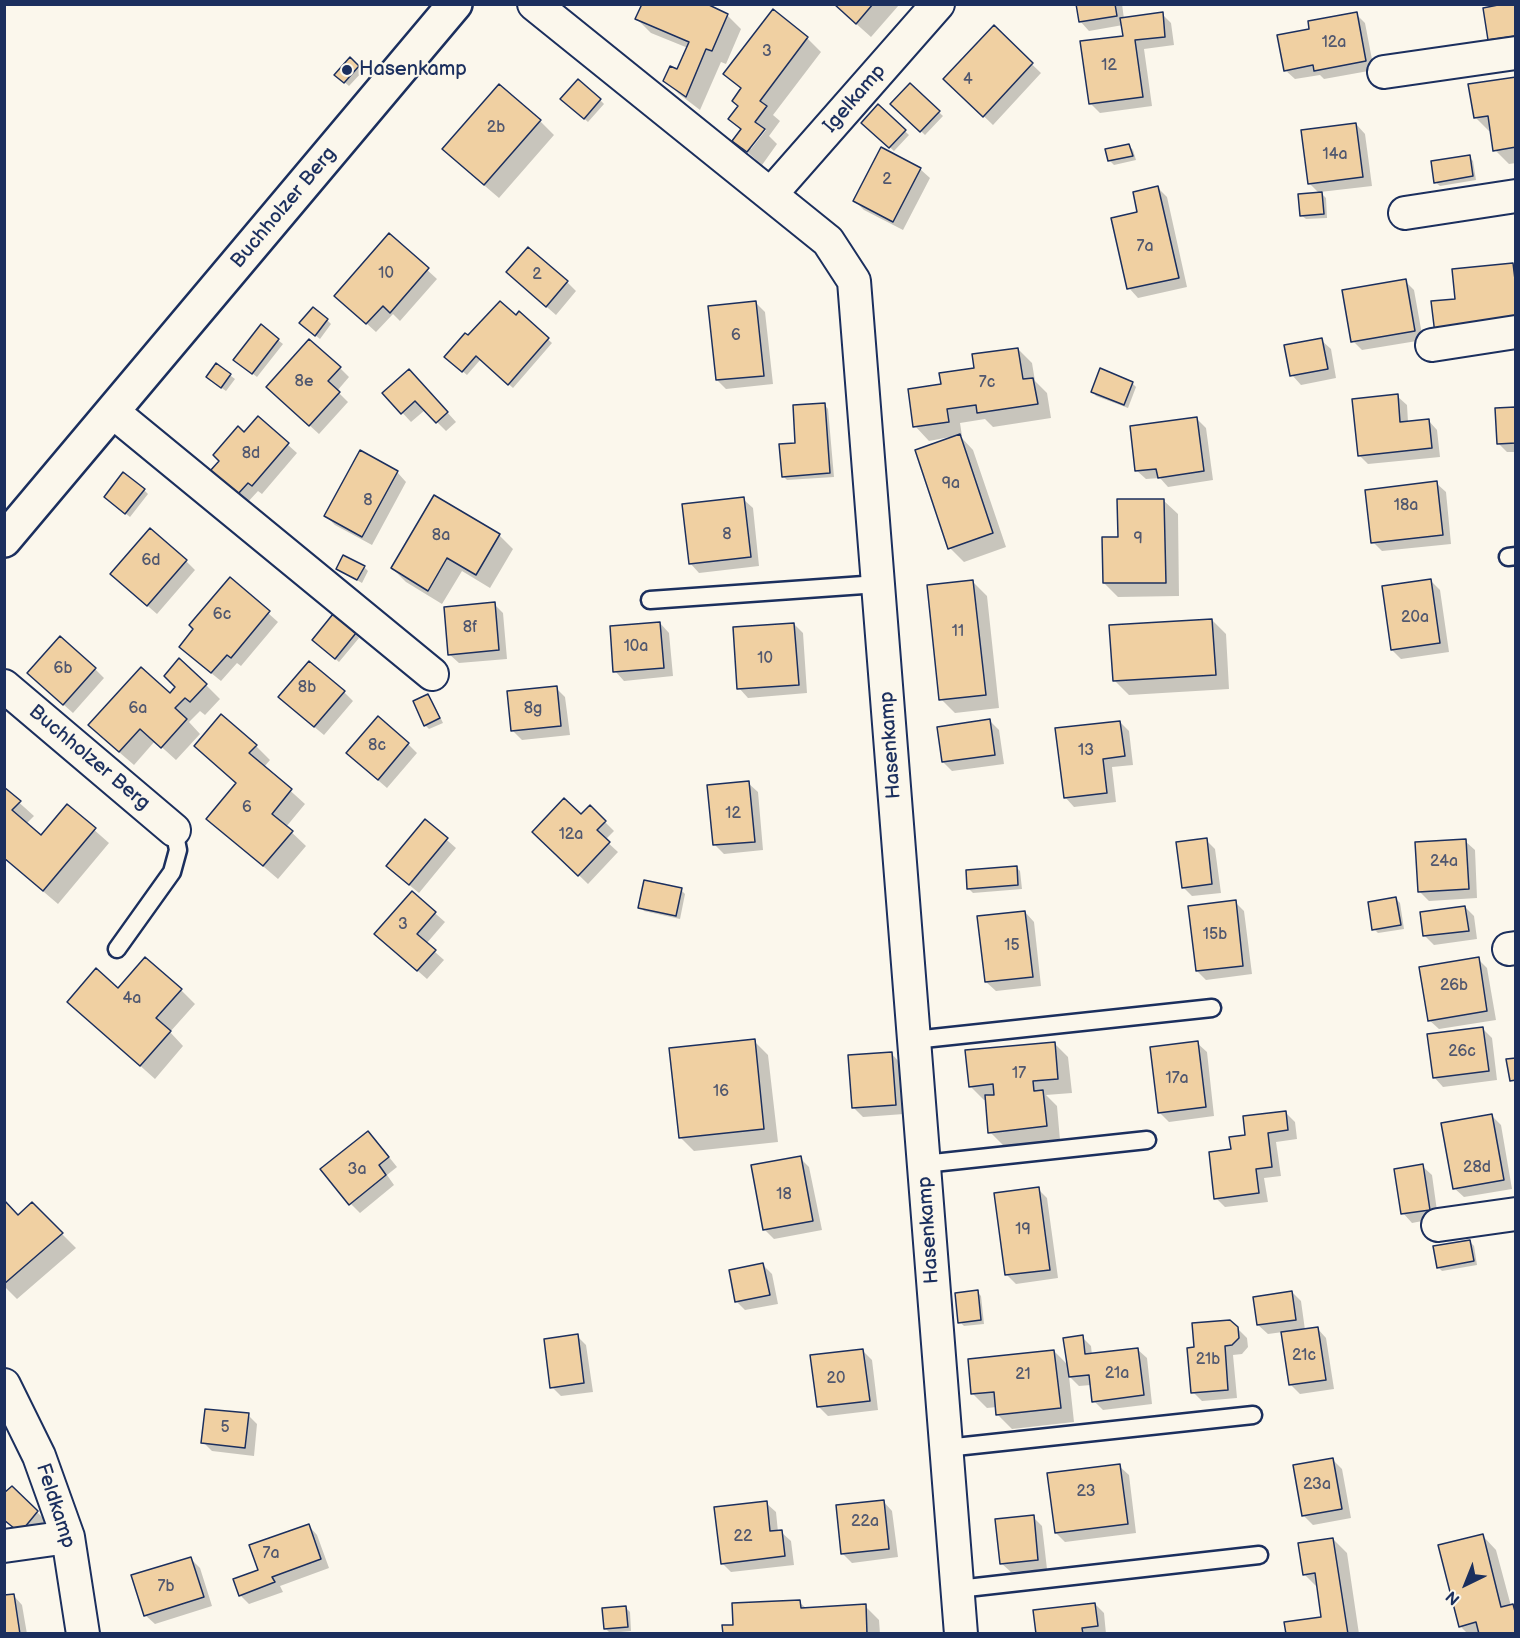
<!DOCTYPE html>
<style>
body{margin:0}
#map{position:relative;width:1520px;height:1638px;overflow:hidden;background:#fbf7ec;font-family:"Balsamiq Sans",sans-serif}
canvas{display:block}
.frame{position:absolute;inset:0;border:6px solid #1b2f5e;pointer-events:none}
.north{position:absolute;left:1436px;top:1554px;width:60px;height:60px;-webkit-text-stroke:4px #fbf7ec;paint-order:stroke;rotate:223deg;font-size:16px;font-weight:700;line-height:24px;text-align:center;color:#1b2f5e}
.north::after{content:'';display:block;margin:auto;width:21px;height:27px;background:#1b2f5e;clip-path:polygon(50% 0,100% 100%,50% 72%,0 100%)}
</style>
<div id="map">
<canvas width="1520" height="1638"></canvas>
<div class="frame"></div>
<div class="north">N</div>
</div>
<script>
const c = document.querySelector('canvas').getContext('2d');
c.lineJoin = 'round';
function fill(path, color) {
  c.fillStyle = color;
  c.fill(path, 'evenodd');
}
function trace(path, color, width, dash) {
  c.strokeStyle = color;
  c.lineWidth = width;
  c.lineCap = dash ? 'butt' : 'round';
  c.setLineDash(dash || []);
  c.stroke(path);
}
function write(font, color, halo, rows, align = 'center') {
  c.font = font + ' "Balsamiq Sans",sans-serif';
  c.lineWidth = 4.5;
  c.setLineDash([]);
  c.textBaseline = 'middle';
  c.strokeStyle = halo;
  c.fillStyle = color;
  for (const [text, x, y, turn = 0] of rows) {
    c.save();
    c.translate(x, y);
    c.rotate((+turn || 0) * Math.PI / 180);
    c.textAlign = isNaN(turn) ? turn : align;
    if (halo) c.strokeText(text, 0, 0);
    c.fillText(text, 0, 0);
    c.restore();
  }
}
fill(new Path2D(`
 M834 4H898L899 5 871 37Z
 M1077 4H1122L1124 19 1162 14 1171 23 1174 45 1144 49 1152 106 1100 113 1091 104 1125 37 1123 25 1089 31 1080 21Z
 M1516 4V46L1498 49 1489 39Z
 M773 11 807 38 821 52 773 115 780 121 769 136 777 144 762 165 734 140 742 131 730 119 739 107 742 90 725 74ZM763 128 766 130 751 149 749 147Z
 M1356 14 1365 23 1374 70 1324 79 1320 75 1295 79 1285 70 1310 30Z
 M727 15 741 29 726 64 721 62 700 110 679 94 665 80 678 71 688 48 651 33 637 19Z
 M994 28 1041 73 993 125 945 79Z
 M350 59 363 71 349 86 336 75Z
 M1516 78V163L1509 164 1495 150 1492 131H1489L1475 117Z
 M910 85 943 116 925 135 893 104Z
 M600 100 604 104 588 122 566 103Z
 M878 106 909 135 894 151 863 123Z
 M540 121 554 135 499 198 458 163Z
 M1356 124 1365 134 1372 186 1320 192 1326 198 1327 218 1306 219 1301 215 1320 194 1309 183Z
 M1129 146 1133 150 1136 160 1114 165 1110 161 1107 150Z
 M1469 157 1473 161 1476 180 1440 186 1435 182Z
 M920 169 930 178 903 230 864 210 855 201Z
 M1158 188 1167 197 1187 287 1138 298 1129 288Z
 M389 235 437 279 400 321 393 314 376 332 346 305Z
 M1512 264 1516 268V328L1446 343 1456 300Z
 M517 281 567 282 576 291 556 315Z
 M1405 281 1414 290 1423 340 1362 350 1353 341Z
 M756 303 765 312 773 384 726 389 717 380Z
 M519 313 552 343 513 388 481 359 467 375 450 361 469 338 516 317Z
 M327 320 331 324 320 339 305 327Z
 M261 327 283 344 257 377 239 363Z
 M1321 340 1331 349 1336 378 1301 385 1292 375Z
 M1018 349 1032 363 1035 381 1047 393 1051 418 993 427 985 419 960 423 962 436H960L973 450 1006 547 964 562 950 548V437L929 441 915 426 943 385Z
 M216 365 235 379 226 391 212 381Z
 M340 368 349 377 337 391 348 402 319 434 277 396Z
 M418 380 456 422 446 431 425 410 411 422 384 393Z
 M1132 383 1136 387 1128 408 1096 396 1092 391Z
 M1397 396 1407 405 1408 422 1428 420 1437 430 1440 457 1368 464 1359 455Z
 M824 404 828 409 834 477 787 480 783 476 797 445Z
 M1516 409V452H1507L1498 443Z
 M258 418 297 453 262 494 258 491 247 503 221 480 244 434Z
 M1197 419 1206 428 1213 480 1168 487 1160 478 1146 479 1136 470Z
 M397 472 406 482 372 545 335 525 326 516Z
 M1436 483 1446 492 1451 544 1382 551 1373 542Z
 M144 490 148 494 130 517 110 501Z
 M743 499 753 508 759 566 699 573 690 563Z
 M1163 500 1178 514 1179 596 1118 597 1104 583 1119 538Z
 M499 535 513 549 490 588 462 571 442 604 406 582 392 568Z
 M186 561 195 570 157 614 121 583Z
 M364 567 368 571 362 583 338 569Z
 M230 579 278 622 241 666 237 663 221 681 190 656Z
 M1431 581 1440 590 1449 652 1401 659 1392 650Z
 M973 582 987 596 999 708 955 713 941 699Z
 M494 604 503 613 507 659 459 663 449 654Z
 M1212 620 1226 634 1229 689 1129 695 1114 680Z
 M660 623 669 633 673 676 624 681 615 671Z
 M794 624 803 633 807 693 748 698 739 688Z
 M355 634 359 638 339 662 318 644Z
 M95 669 104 678 73 713 38 682Z
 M206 685 220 699 205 715 200 711 189 722 200 734 176 760 155 741 134 765 104 739 170 695Z
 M556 688 565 697 570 735 522 740 513 731Z
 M344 692 353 701 324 735 289 706Z
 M428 696 432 700 443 723 429 729 425 725Z
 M990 721 999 730 1004 764 952 771 943 762Z
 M1120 722 1129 731 1133 765 1112 767 1116 802 1074 807 1065 797Z
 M408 744 417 753 387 788 357 762Z
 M196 746H256L270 760 264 767 305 804 286 827 306 846 278 879 208 819 237 784Z
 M748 783 758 792 763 850 724 854 715 845Z
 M4 789 34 816 26 824 41 837 67 806 109 843 58 904 4 858Z
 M590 807 614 831 605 840 618 852 588 884 534 832 581 816Z
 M425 821 456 848 419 893 397 875Z
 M1206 840 1215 849 1221 893 1192 896 1183 887Z
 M1465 841 1475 850 1477 898 1429 901 1420 892Z
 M1016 867 1020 871 1022 889 973 893 969 889Z
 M681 890 685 894 680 919 644 911 640 907Z
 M412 893 445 922 426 944 444 960 427 979 386 943Z
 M1396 899 1400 903 1404 929 1378 933 1374 929Z
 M1235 902 1244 911 1252 974 1206 980 1197 971Z
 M1465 907 1474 916 1477 939 1434 945 1424 935Z
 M1025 912 1034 922 1041 986 996 991 986 982Z
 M1478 959 1487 968 1496 1020 1439 1029 1429 1020Z
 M118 990H181L195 1004 170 1032 183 1046 155 1079 69 1002Z
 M1482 1028 1492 1038 1497 1080 1443 1087 1434 1077Z
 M754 1041 768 1055 778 1142 694 1151 680 1137Z
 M1054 1043 1068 1057 1072 1093 1046 1095 1057 1106 1060 1140 1004 1146 990 1132 987 1100H984L970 1086Z
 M1197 1043 1207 1052 1214 1116 1169 1122 1159 1112Z
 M891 1053 900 1063 904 1114 863 1117 854 1108Z
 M1285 1112 1295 1122 1297 1139 1276 1142 1281 1176 1264 1178 1268 1202 1225 1207 1216 1198 1233 1150 1247 1136Z
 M1492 1116 1501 1125 1512 1189 1464 1197 1454 1188Z
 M377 1142 397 1167 387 1175 394 1185 360 1213 351 1204Z
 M800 1158 809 1167 822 1230 774 1239 765 1230Z
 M1422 1166 1432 1175 1438 1218 1412 1223 1403 1213Z
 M1038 1189 1047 1198 1058 1278 1016 1284 1007 1275Z
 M4 1201 19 1217 46 1218 76 1248 17 1299 4 1286Z
 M1470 1242 1474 1246 1477 1265 1442 1271 1438 1267Z
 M763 1265 772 1274 778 1304 745 1310 736 1301Z
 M977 1292 981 1296 984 1324 964 1326 960 1322Z
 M1292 1292 1301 1301 1305 1330 1317 1328 1326 1338 1334 1389 1300 1394 1291 1385 1283 1332 1268 1334 1258 1325Z
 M1237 1328 1247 1338 1248 1347 1242 1354 1233 1355 1237 1398 1202 1401 1193 1392 1195 1348Z
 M577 1336 586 1345 593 1392 561 1396 552 1387Z
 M1082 1337 1091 1346 1092 1355 1137 1349 1147 1358 1152 1404 1103 1410 1094 1401 1091 1385 1079 1386 1069 1376 1074 1422 1012 1429 998 1415 997 1407 987 1408 973 1394 1054 1351 1069 1366Z
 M862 1350 872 1360 878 1410 828 1416 819 1407Z
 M248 1415 257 1424 254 1456 212 1451 203 1442Z
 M1333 1460 1342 1469 1351 1518 1313 1525 1304 1516Z
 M1119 1466 1129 1475 1136 1533 1065 1542 1056 1533Z
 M883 1501 892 1511 898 1557 852 1563 843 1554Z
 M766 1503 776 1512 778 1532H781L791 1541 794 1565 731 1572 722 1563Z
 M37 1512 46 1521 30 1541 4 1519Z
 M1033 1517 1042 1526 1047 1569 1011 1572 1001 1563Z
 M308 1525 317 1535 329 1568 280 1586 283 1592 249 1604 240 1595 260 1571Z
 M1482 1535 1496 1550 1511 1606 1516 1609V1634H1468L1460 1626Z
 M1333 1539 1347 1553 1359 1634H1287L1323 1618 1318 1588 1305 1575Z
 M190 1558 200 1568 212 1606 155 1624 145 1615Z
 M13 1595 22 1605 27 1634H4Z
 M799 1602 807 1609 865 1606 879 1620 880 1634H724L734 1626Z
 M1095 1604 1104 1613 1106 1634H1037Z
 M626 1608 630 1612 631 1631 610 1633 605 1628Z`), '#0003');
const building = new Path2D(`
 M642 4H707L728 14 712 51 706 49 686 97 663 81 670 66 677 69 689 42 635 19Z
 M834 4H873L856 24Z
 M1076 4H1115L1117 16 1079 22Z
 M1503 4H1516V36L1488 40 1483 8Z
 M773 9 808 37 760 101 767 106 755 122 765 129 747 152 732 141 741 129 728 119 738 106 732 101 741 88 723 74Z
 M1163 12 1165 37 1135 40 1143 97 1089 104 1080 41 1123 36 1120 18Z
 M1357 12 1366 61 1314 71 1313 65 1284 71 1277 35 1309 29 1308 21Z
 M994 25 1033 63 983 117 943 79Z
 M350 57 359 66 344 83 334 75Z
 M1516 77V147L1493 151 1488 116 1474 118 1468 84Z
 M578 79 601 99 584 119 560 99Z
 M910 83 940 111 920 132 890 104Z
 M499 84 541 120 484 185 442 149Z
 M878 104 906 130 889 148 861 123Z
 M1356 123 1363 177 1308 184 1301 130Z
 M1129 144 1133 156 1108 161 1105 149Z
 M881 147 921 168 893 222 853 201Z
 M1470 155 1473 176 1434 183 1431 161Z
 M1158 186 1179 278 1127 289 1111 218 1137 212 1133 192Z
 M1322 192 1324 214 1300 216 1298 194Z
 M389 233 429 268 390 313 383 306 366 324 334 296Z
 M528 247 568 281 546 307 506 272Z
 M1513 263 1516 288V318L1456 325V332L1435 334 1431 301 1455 299 1452 269Z
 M1406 279 1415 331 1351 342 1342 290Z
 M500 301 516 315 519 311 549 338 508 385 476 356 462 372 444 357 465 333 468 335Z
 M756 301 764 376 716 380 708 306Z
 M313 307 328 319 315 336 299 323Z
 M261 324 279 339 252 374 233 360Z
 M1322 338 1328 369 1290 376 1284 345Z
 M309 339 341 367 328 381 340 392 309 426 266 387Z
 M1018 348 1023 379 1033 378 1038 404 977 413 976 405 947 409 949 422 913 427 908 389 941 384 939 373 974 368 972 354Z
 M216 363 231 374 221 388 206 377Z
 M1100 368 1133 382 1124 405 1091 392Z
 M409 369 448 412 436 423 415 401 401 414 382 393Z
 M1398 394 1400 422 1429 419 1432 448 1358 456 1352 399Z
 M825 403 830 473 782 477 779 444 795 443 793 405Z
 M1516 407V443L1497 444 1495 408Z
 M258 416 289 443 252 486 248 483 237 495 210 471 219 461 213 455 238 426 244 432Z
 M1197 417 1204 471 1158 478 1156 469 1135 471 1130 426Z
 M960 434 993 533 948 549 915 450Z
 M360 450 398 471 362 537 324 516Z
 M123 472 145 489 125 514 104 497Z
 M1437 481 1443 535 1371 543 1365 490Z
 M434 495 500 534 476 575 447 558 428 591 391 568Z
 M744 497 751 557 689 564 682 504Z
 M1117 499H1164L1166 583H1103L1102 537H1118Z
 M150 528 187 560 147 606 110 574Z
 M343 555 365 566 357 580 336 569Z
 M230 577 270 611 231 658 227 655 211 673 179 647 193 629 189 625Z
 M1431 579 1440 643 1391 650 1382 586Z
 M973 580 986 695 939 700 927 585Z
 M495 602 499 650 448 655 444 607Z
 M333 614 356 633 335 659 312 640Z
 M1212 619 1216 675 1113 681 1109 625Z
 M660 622 664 668 613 672 610 626Z
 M794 623 799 685 737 689 733 627Z
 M60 636 96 668 63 705 27 673Z
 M179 658 207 684 190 702 185 698 175 708 187 719 161 748 140 729 119 752 88 725 141 667 170 693 175 687 164 676Z
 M309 661 345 691 314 727 278 697Z
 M557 686 561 726 511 731 507 691Z
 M428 694 440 718 424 726 413 701Z
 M221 714 257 745 249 753 292 789 272 814 293 831 263 866 206 819 236 783 194 746Z
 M378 716 409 743 378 780 346 753Z
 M990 719 995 755 942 762 937 727Z
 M1120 721 1125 756 1103 759 1107 793 1064 798 1055 728Z
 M749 781 755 842 713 845 707 785Z
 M4 787 21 801 12 810 41 835 67 804 96 828 43 891 4 858Z
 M564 798 581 814 590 805 606 821 597 830 610 842 578 876 532 832Z
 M425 819 448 838 409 885 386 866Z
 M1207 838 1212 884 1182 888 1176 842Z
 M1466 839 1469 889 1418 892 1415 842Z
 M1017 866 1018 885 967 889 966 870Z
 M644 880 682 888 676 916 638 908Z
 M412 891 436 912 417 934 436 950 417 971 374 934Z
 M1396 897 1401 925 1372 930 1368 902Z
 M1236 900 1243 966 1196 971 1188 906Z
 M1465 906 1469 931 1423 936 1420 912Z
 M1025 911 1033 977 985 982 977 916Z
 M145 957 182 989 156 1018 171 1031 140 1066 67 1002 96 968 118 988Z
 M1479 957 1487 1011 1428 1021 1419 967Z
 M1483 1027 1489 1071 1433 1078 1427 1034Z
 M755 1039 764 1129 679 1138 669 1048Z
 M1198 1041 1206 1107 1158 1113 1150 1047Z
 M1055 1042 1058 1079 1033 1081 1034 1091 1043 1090 1047 1126 988 1133 985 1095H994L993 1084 969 1087 965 1050Z
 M892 1052 896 1105 852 1108 848 1055Z
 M1516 1058V1080L1510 1081 1506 1059Z
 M1286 1111 1288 1130 1268 1133 1272 1167 1256 1169 1259 1193 1214 1199 1209 1152 1231 1149 1229 1137 1245 1135 1243 1116Z
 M1492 1114 1504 1180 1453 1189 1441 1123Z
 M368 1131 389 1157 379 1165 386 1175 349 1205 320 1169Z
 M801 1156 813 1221 763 1230 751 1165Z
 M1423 1164 1430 1210 1401 1214 1394 1169Z
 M1039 1187 1050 1270 1005 1275 994 1193Z
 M4 1200 18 1215 32 1202 63 1233 4 1284Z
 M1470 1240 1474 1261 1437 1268 1433 1246Z
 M763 1263 770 1295 735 1302 729 1270Z
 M978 1290 981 1320 958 1323 955 1293Z
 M1292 1291 1296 1320 1257 1325 1253 1297Z
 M1230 1320 1238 1327 1239 1338 1232 1345 1225 1346 1228 1390 1191 1393 1187 1348 1194 1347 1192 1323Z
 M1318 1327 1326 1380 1289 1385 1281 1332Z
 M578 1334 584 1383 550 1388 544 1339Z
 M1083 1335 1085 1354 1138 1348 1144 1395 1092 1402 1089 1375 1069 1377 1063 1338Z
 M863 1349 870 1401 817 1407 810 1355Z
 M1054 1350 1061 1408 996 1415 994 1392 971 1394 968 1359Z
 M205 1409 249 1413 245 1448 201 1443Z
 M1333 1458 1342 1509 1302 1516 1293 1465Z
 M1120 1464 1128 1524 1055 1533 1047 1473Z
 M12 1486 38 1511 20 1533 4 1520V1493Z
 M884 1500 889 1549 841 1554 836 1505Z
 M767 1501 770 1531 782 1530 785 1556 721 1564 714 1507Z
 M1034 1515 1038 1560 1000 1564 995 1519Z
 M309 1524 321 1559 272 1577 275 1582 239 1596 233 1579 258 1570 249 1545Z
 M1483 1534 1501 1607 1513 1604 1516 1615V1634H1479L1476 1622 1459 1627 1438 1545Z
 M1333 1538 1348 1634H1286L1284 1622 1321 1617 1315 1573 1303 1575 1298 1543Z
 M191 1557 204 1597 144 1616 131 1575Z
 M14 1594 20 1634H4V1595Z
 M800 1600 801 1608 866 1604 867 1634H723L722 1625H733L732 1603Z
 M1095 1603 1098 1626 1082 1628 1083 1634H1036L1033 1610Z
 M626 1606 628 1627 604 1629 602 1608Z`);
fill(building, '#f0d0a2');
trace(building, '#1b2f5e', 1.5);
const lane = new Path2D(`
 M1508 557 1516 556
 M650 600 878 584
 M117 949 172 872 178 850 174 830
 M914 1040 1212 1008
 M924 1164 1147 1140
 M946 1448 1253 1415
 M958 1589 1259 1555`);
const street = new Path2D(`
 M534 4 828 241 854 281 961 1634
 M1384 72 1516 53
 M771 194 938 4
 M1405 213 1516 196
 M1432 345 1516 332
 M113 412 432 674
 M4 686 174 830
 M1509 949 1516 948
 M1438 1225 1516 1214
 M4 1385 39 1456 68 1537 83 1634
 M4 1546 68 1537`);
const secondary = new Path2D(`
 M4 540 455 4`);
trace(lane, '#1b2f5e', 21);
trace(street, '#1b2f5e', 36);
trace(secondary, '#1b2f5e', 38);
trace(lane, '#fbf7ec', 16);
trace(street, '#fbf7ec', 32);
trace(secondary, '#fbf7ec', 33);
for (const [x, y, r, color] of [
 [347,70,6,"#1b2f5e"]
]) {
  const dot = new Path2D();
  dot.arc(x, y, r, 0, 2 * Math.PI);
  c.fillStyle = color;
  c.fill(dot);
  trace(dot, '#fbf7ec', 2);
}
write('16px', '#50576f', null, [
 ["12a",1334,43],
 ["3",767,52],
 ["12",1109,66],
 ["4",968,80],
 ["2b",496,128],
 ["14a",1335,155],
 ["2",887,180],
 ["7a",1145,247],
 ["10",386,274],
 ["2",537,275],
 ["6",736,336],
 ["8e",304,382],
 ["7c",987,383],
 ["8d",251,454],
 ["9a",951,484],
 ["8",368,501],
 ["18a",1406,506],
 ["8",727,535],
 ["8a",441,536],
 ["9",1138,539],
 ["6d",151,561],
 ["6c",222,615],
 ["20a",1415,618],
 ["8f",470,628],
 ["11",958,632],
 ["10a",636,647],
 ["10",765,659],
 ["6b",63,669],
 ["8b",307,688],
 ["6a",138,709],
 ["8g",533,709],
 ["8c",377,746],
 ["13",1086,751],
 ["6",247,808],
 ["12",733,814],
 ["12a",571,835],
 ["24a",1444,862],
 ["3",403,925],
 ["15b",1215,935],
 ["15",1012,946],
 ["26b",1454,986],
 ["4a",132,999],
 ["26c",1462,1052],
 ["17",1019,1074],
 ["17a",1177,1079],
 ["16",721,1092],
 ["28d",1477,1168],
 ["3a",357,1170],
 ["18",784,1195],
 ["19",1023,1230],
 ["21c",1304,1356],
 ["21b",1208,1360],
 ["21a",1117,1374],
 ["21",1023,1375],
 ["20",836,1379],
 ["5",225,1428],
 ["23a",1317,1485],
 ["23",1086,1492],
 ["22a",865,1522],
 ["22",743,1537],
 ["7a",271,1554],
 ["7b",166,1587]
]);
write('20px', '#1b2f5e', '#fbf7ec', [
 ["Hasenkamp",359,70]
], 'left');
write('20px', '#1b2f5e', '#fbf7ec', [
 ["Igelkamp",855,99,-49],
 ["Buchholzer Berg",284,208,-50],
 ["Hasenkamp",891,745,-94],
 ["Buchholzer Berg",89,758,40],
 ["Hasenkamp",929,1230,-94],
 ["Feldkamp",55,1506,72]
]);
</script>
